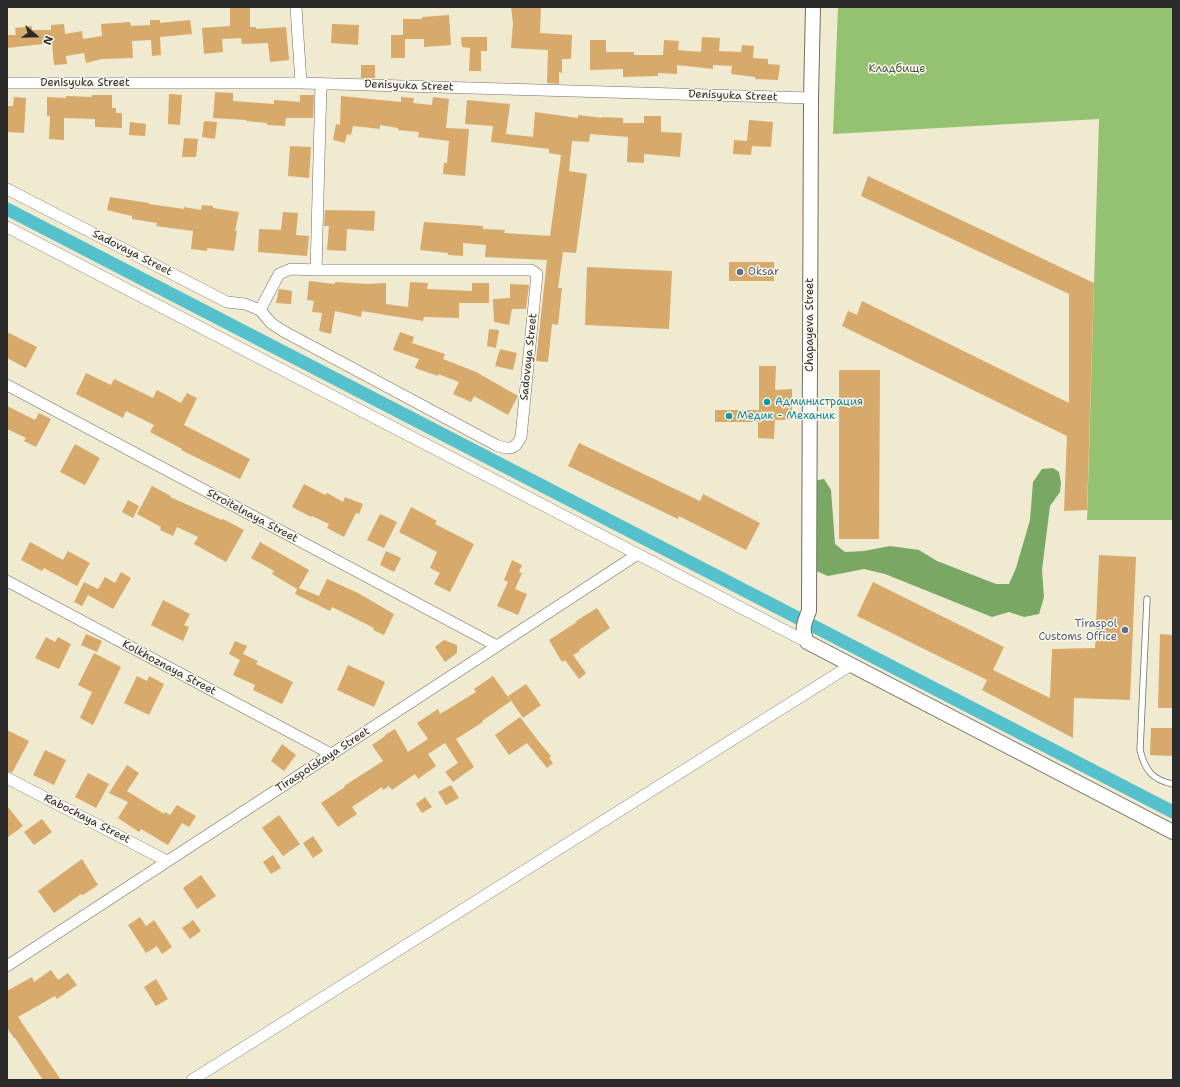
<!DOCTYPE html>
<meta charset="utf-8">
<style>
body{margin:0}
#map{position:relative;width:1180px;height:1087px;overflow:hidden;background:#f0ead1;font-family:"Shantell Sans",sans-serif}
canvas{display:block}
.frame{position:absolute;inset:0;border:8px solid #2b2b2b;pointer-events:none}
.north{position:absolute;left:16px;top:16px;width:40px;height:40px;-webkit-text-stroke:3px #fbf7ec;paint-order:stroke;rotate:110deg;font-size:11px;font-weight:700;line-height:16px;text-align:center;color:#2b2b2b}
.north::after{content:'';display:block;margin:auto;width:14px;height:18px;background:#2b2b2b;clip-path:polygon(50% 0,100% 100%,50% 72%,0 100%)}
</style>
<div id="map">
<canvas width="1180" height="1087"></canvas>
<div class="frame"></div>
<div class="north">N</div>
</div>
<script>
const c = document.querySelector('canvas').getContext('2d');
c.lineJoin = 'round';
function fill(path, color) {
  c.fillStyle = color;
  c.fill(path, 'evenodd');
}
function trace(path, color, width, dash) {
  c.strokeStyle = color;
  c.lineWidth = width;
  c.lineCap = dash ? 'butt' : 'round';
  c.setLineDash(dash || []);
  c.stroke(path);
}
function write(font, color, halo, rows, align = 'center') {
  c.font = font + ' "Shantell Sans",sans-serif';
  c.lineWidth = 3;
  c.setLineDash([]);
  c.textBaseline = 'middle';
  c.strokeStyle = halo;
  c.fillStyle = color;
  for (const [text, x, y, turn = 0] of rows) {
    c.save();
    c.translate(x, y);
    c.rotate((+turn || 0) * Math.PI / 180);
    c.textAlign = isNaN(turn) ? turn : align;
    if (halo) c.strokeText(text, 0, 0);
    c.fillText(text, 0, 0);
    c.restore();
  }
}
fill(new Path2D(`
 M838 7H1173V520H1087L1099 119 833 134Z`), '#95c271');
fill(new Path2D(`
 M1053 468 1059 472 1061 483 1060 492 1050 506 1042 570 1044 597 1039 614 1024 617 1009 612 992 617 885 574 864 569 828 576 814 570 813 481 824 479 831 490 835 544 845 552 864 551 890 546 919 550 937 561 996 584H1009L1016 568 1030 520 1033 482 1042 469Z`), '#78a863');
trace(new Path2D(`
 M7 209 1173 812`), '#54c1cc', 13);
fill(new Path2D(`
 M230 7H250V27H256V29L286 27 289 60 270 62 268 43 242 44 241 38 222 39 223 52 204 54 202 28 230 26Z
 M511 7H541L540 33 572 35 571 59H562V73L559 72V84L547 83 548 50 511 48 513 23Z
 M449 15 451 45 424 47V39H405V58H391V35H403V19H422V17Z
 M150 20H160V23L190 20 192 34 160 37 161 55 152 56 151 40 132 41 133 58 102 59 86 63 84 53 66 56 67 64 54 65 52 43 7 48V35H16L15 28 32 26V30H51V25L64 24 65 34 82 31 83 39 102 36 101 24 130 22 131 26 150 25Z
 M332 24 359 25 358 45 331 43Z
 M461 37H487V51H481V71H469L470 48 462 47Z
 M702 37 720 38 719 51 741 52 742 45 754 46 753 58 768 59V64L780 65 778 80 755 79V77L731 74 732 66 713 65V69L677 65V74L658 73V76L623 77V69L590 70V40H606V52H634V55H663L664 40 679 41 678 50 701 52Z
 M361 65H375V78H361Z
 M215 92 233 93V101L274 104V100L300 102V95H314L313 118H286L285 126 267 125V123L246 121V120L213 118Z
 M169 94 182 95 180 125 168 124Z
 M92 95H112V108H116V113H122V128L95 127V119L64 118V140L49 139 50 116H47V97L66 98V96L92 97Z
 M341 96 401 102V97L414 98 413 103 432 105 433 97 449 99 446 128 469 129 465 176 443 174 444 163H447L449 141 418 137 419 132 398 130V128L380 125V129L353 126 351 135 347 134 345 143 333 140 336 124 340 125Z
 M14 97 26 98 24 133 7 132V106H13Z
 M467 100 510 104 506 134 533 137 535 112 578 118V115L602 118V117L623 118V123H644V116H661V132L682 133 680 157 644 154V163L627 162 628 137 590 134 589 142 572 141 569 171 587 174 576 253 563 252 558 288H562L558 325 552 324 548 362 536 361 547 260 485 257 486 245 463 243V256L448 255V253L420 250 424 222 483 226V229L505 230 504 233 550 236 561 155 549 153V149L491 142 493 126 465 124Z
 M749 120 773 122 771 147 752 146 751 155 733 154 734 140 747 141Z
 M204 121 217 122 215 139 202 137Z
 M130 122 146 124 145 136 129 135Z
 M184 138 198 139 196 157H182Z
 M290 146 311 147 309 178 288 176Z
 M868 176 1094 283 1087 510 1064 511 1067 436 842 326 848 311 857 315 862 301 1069 403V294L861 196Z
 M110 197 149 203V204L184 209V207L201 210 202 205 213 206V208L239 212 235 231H237L234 251 207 248V251L191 249 193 231 156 226 157 223 132 219V216L107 210Z
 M325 210 375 211 374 231 347 229 346 251 327 250 329 226H324Z
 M283 212 298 213 296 235 309 236 307 256 258 252 259 229 281 230Z
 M729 262H774V281H729Z
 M587 267 672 271 669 329 585 325Z
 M309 281 335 284V282L368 284 386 283V304L408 307 410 282 428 283 427 289 472 291V283H489V303H459V318L424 317 423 321 362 311 361 317 335 311 331 334 319 331 322 313 312 312 314 301 307 300Z
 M510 284 529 285 526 309H512L509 325 494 322 493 299 510 298Z
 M279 289 292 291 291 304 276 303Z
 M489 329 499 330 496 348 487 346Z
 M7 332 37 347 26 368 7 358Z
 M400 332 414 337 412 343 445 354 443 359 476 372 518 396 508 415 474 396 471 402 453 394 459 382 438 374V376L415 368 419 359 393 350Z
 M500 349 517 353 513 370 495 366Z
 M759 366H776L775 390 792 389V420H775L774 439 758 438V422H715V410H759Z
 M839 370H880L879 539H839Z
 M86 373 111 385 114 379 153 398 157 390 181 403 187 393 197 398 184 425 250 459 240 479 181 450 182 449 150 432 154 425 126 411 123 418 76 394Z
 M7 406 35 420 39 413 51 419 36 447 24 441 26 438 7 429Z
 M579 443 700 501 703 494 760 523 746 550 679 516 678 519 568 466Z
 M75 444 100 458 85 485 60 472Z
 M304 484 325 495 327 493 343 502 345 497 363 504 359 514 356 513 344 537 327 528 329 524 312 516 311 517 292 507Z
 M152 486 171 496 170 497 222 520 223 519 244 530 226 562 194 544 198 537 177 527 173 536 160 530 161 527 137 514Z
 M128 500 139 506 133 518 122 512Z
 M411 507 437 521 435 524 474 544 450 592 434 584 440 573 430 568 437 552 399 532Z
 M380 514 397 522 384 548 367 540Z
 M30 542 63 560 68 551 90 563 77 586 44 568 42 571 21 560Z
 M260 542 309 570 299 588 319 596 327 579 358 593 394 614 384 635 373 630 374 628 332 607 330 611 295 594 297 589 272 574 274 571 251 558Z
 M386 551 401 558 394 572 380 565Z
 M1099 555 1136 557 1130 700 1074 698 1073 738 982 690 987 680 857 616 873 582 1004 647 993 670 1050 698 1052 649 1095 648Z
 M512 560 522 565 519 572 522 573 515 589 527 594 518 615 497 606 508 582 504 580Z
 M121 572 131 578 113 609 88 595 82 606 74 602 84 582 98 589 105 577 115 583Z
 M163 600 190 614 184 625 189 627 183 641 151 625Z
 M597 608 610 628 579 650 580 651 573 655 586 673 579 679 565 660 562 662 549 640 577 622 576 621Z
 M86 634 102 641 97 652 81 645Z
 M1160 634 1173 635V708H1158Z
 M46 637 55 642 58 637 71 644 59 669 35 658Z
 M444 640 457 645V653L445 662 435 647Z
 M235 641 247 646 243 654 258 661 256 664 293 682 282 704 253 690 255 685 233 675 240 660 229 654Z
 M94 653 121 667 93 725 80 718 92 692 78 685Z
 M348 665 385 682 374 707 337 690Z
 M137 676 147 681 149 676 164 684 149 715 124 703Z
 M493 676 511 701 482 721 483 722 456 739 474 767 453 782 445 772 458 763 445 743 428 754 436 766 418 779 415 774 392 790 389 786 383 790 382 787 352 807 357 814 338 827 321 803 345 787 344 786 383 761 372 745 385 736V735L395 729 408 752 428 739 417 723 438 709 440 714 476 692 474 689Z
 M526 684 541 705 523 718 508 696Z
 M520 717 539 742 551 756 549 758 553 763 547 768 527 743 509 755 495 735Z
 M1151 728H1173V756L1150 755Z
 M7 730 29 741 12 773 7 771Z
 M282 744 296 755 284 771 271 761Z
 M45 750 66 760 54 785 33 775Z
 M127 765 139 773 127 791 164 814 165 812 170 815 177 805 196 816 189 827 182 823 168 845 141 829 139 832 118 818 128 802 109 793Z
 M88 773 109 784 96 808 75 797Z
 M451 785 459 798 446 805 438 792Z
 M425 797 432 807 422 813 416 804Z
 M7 806 23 826 7 838Z
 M279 815 300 844 283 856 262 828Z
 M42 819 52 832 34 845 24 832Z
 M313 836 323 851 313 858 303 843Z
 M273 855 281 868 271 874 263 862Z
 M82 859 98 885 83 895 81 894 54 913 38 891Z
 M201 875 216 896 197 909 183 888Z
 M140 917 146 926 154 920 172 947 162 954 157 946 146 953 128 925Z
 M193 920 201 931 190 939 182 928Z
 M51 970 58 980 68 973 77 985 57 999 55 996 18 1017 61 1080H43L15 1038H14L7 1028V991L32 977 34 982Z
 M156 979 168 999 156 1006 144 987Z`), '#d7a96a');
const service = new Path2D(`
 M1147 599 1140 750C1145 770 1152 780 1173 784`);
const minor = new Path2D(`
 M296 7 301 83
 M7 83H301L811 98
 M7 189 227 302 245 304 260 310 271 323 283 331 496 445C509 450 515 450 521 437L537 274 531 270H316L291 269 279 274 260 310
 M7 227 807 642
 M316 270 321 84
 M7 385 497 646
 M7 581 331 754
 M7 778 167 861
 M7 966 638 554
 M192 1080 851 665`);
const tertiary = new Path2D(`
 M813 7 811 98 809 611C804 624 801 629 807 642L1173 832`);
trace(service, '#706e65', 7);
trace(minor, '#706e65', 12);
trace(tertiary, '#706e65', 16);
trace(service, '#fff', 5.5);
trace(minor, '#fff', 11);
trace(tertiary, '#fff', 14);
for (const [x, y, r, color] of [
 [740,272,4,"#5c6f8a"],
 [767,402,4,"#0f9aa8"],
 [729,416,4,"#0f9aa8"],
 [1125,630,4,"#5c6f8a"]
]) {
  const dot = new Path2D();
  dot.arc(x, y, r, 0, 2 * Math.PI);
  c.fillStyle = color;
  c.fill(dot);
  trace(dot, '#fbf7ec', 1.5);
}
write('11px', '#4b5840', '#fbf7ec', [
 ["Кладбище",897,69]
]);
write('11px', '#2b2b2b', '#fbf7ec', [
 ["Denisyuka Street",85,83],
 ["Denisyuka Street",409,86,2],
 ["Denisyuka Street",733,96,2],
 ["Sadovaya Street",132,253,27],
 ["Chapayeva Street",810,325,-90],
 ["Sadovaya Street",529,357,-84],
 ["Stroitelnaya Street",252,516,28],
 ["Kolkhoznaya Street",169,668,28],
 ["Tiraspolskaya Street",323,760,-33],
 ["Rabochaya Street",87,819,27]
]);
write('11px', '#4e5e75', '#fbf7ec', [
 ["Oksar",748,272],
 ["Tiraspol",1117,624,"right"],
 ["Customs Office",1117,637,"right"]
], 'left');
write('11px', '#0d838f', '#fbf7ec', [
 ["Администрация",775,402],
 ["Медик - Механик",737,416]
], 'left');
</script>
